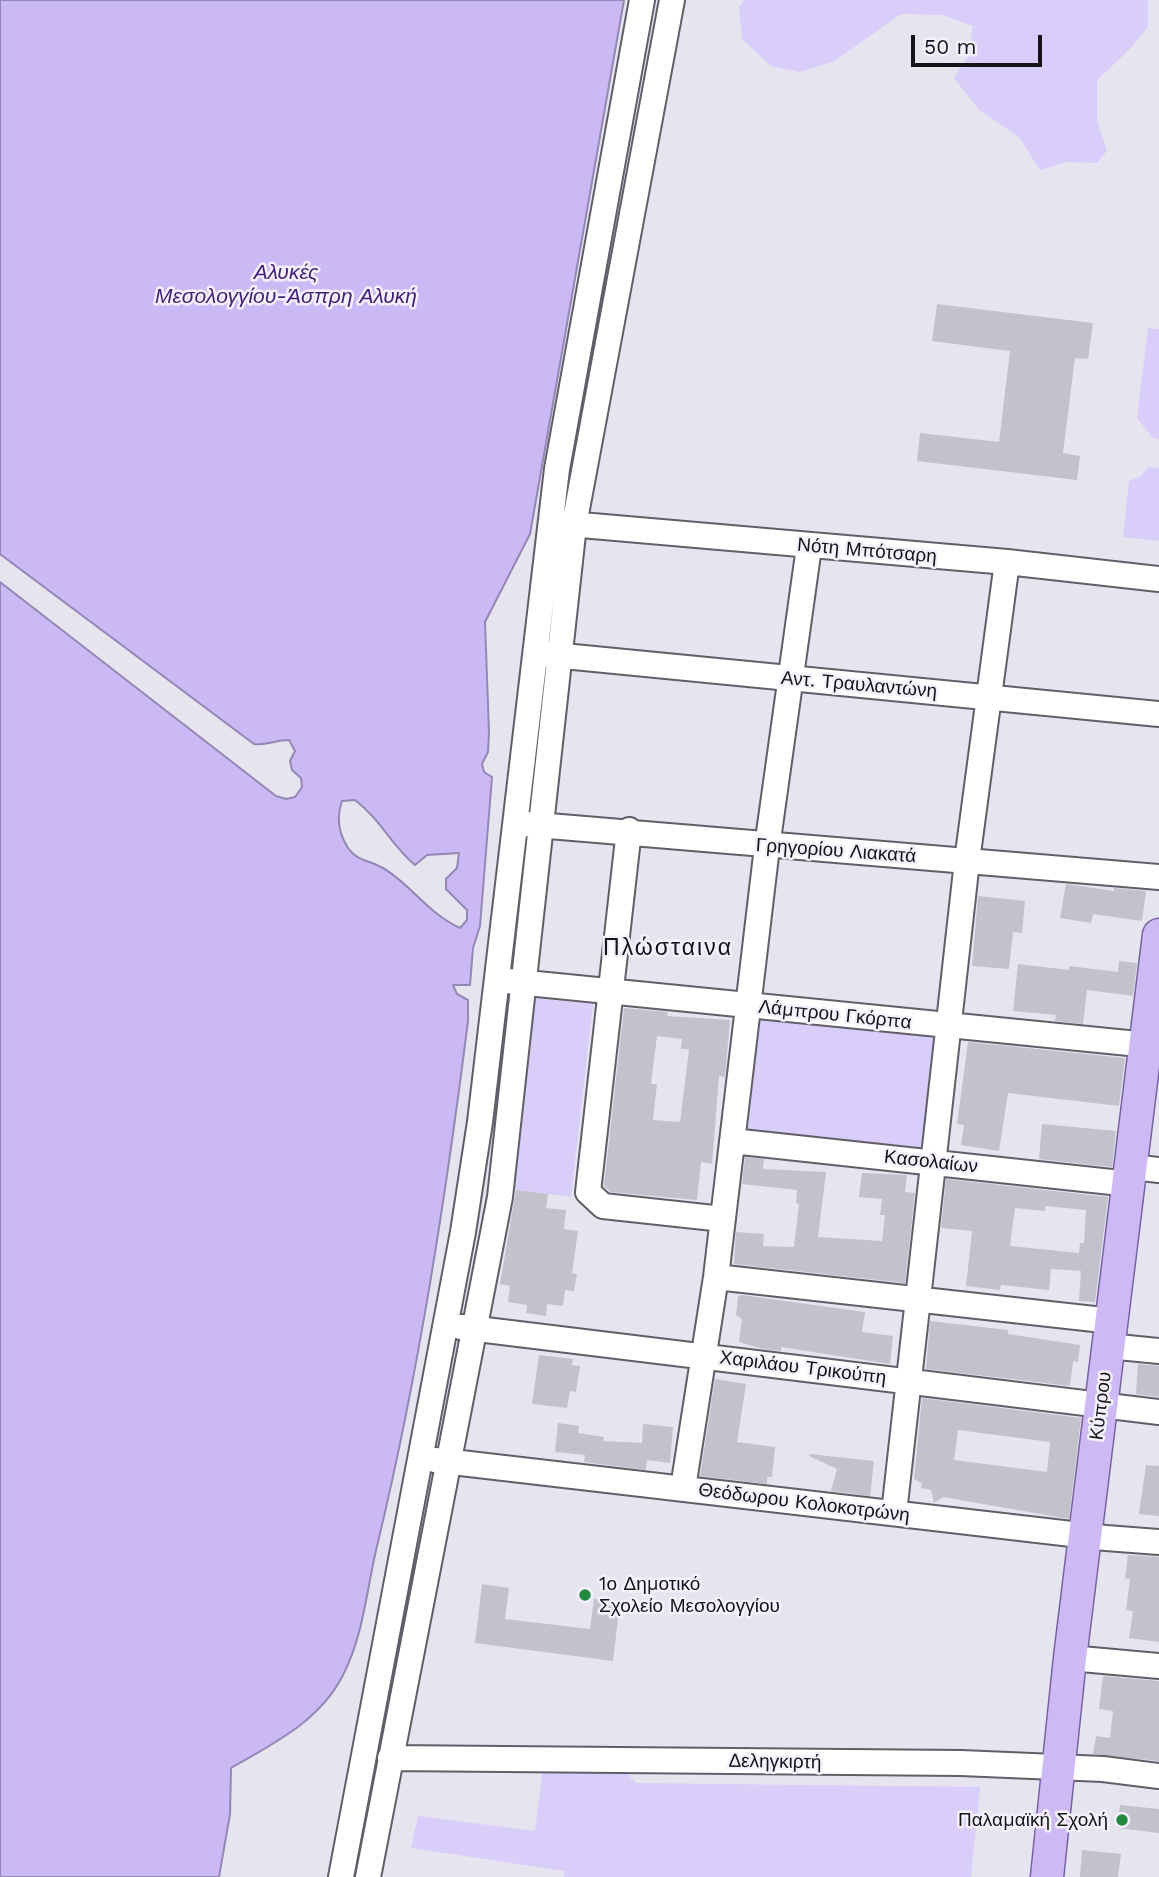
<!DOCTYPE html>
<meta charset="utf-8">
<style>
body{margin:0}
#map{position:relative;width:1159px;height:1877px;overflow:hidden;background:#e6e4ef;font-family:"Work Sans",sans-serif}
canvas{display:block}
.scale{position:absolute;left:911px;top:35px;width:131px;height:32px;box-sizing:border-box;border:4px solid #141317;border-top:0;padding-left:9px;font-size:21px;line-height:24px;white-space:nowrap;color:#141317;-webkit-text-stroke:5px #f4f1fc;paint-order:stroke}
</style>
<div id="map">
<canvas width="1159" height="1877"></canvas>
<div class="scale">50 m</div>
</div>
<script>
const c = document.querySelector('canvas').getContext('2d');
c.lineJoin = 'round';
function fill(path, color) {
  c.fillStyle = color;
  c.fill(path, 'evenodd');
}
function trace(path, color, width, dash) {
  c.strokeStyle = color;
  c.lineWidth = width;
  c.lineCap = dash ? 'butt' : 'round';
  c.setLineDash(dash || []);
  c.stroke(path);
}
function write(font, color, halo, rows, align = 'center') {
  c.font = font + ' "Work Sans",sans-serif';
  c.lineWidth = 5;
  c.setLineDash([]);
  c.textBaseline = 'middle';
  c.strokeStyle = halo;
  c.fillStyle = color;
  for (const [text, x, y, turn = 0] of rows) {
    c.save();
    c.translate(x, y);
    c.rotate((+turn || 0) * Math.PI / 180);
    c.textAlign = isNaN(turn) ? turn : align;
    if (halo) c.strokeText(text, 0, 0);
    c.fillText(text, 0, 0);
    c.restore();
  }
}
fill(new Path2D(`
 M745 0H1148V27L1128 51 1097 80V120L1107 151 1097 163 1067 162 1040 170 1019 137 979 110 954 78 967 58 973 26 943 15 901 14 833 62 799 72 771 66 742 39 739 7Z
 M1148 328 1159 329V439L1153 438 1137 418Z
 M1148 467 1159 468V541L1123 537 1129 481 1141 476Z
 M531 998 593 1004 571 1197 510 1189Z
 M757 1017 939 1036 924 1151 743 1130Z
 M543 1767 624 1770 636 1783 980 1787 971 1877H564L565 1871 411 1848 418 1816 535 1831Z`), '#d9cdf9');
const water = new Path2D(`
 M0 0H624L530 534 485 622 489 732 488 752 482 764 484 772 492 777 480 926 473 948 470 985H453L457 994 468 1000V1021C446 1195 419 1371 378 1542 367 1585 364 1635 343 1675 320 1721 274 1743 231 1768L230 1814 219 1877H0V582L276 796 286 799 295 797 302 787 301 778 292 770 290 761 295 751 289 740C275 740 267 746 254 744L0 554ZM355 800C382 821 391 845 415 865L427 855 459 853 457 868 446 879V889L467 910V920L460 928C427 913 408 881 381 867 369 860 357 861 348 848 339 834 336 818 342 801Z`);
fill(water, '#cbb9f6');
trace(water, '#9487b3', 2);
fill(new Path2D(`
 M937 304 1093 323 1088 359 1075 358 1063 453 1080 456 1077 480 917 461 920 433 999 442 1010 351 932 341Z
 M1066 884 1114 891V888L1146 891 1142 921 1093 914 1091 923 1060 918Z
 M978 896 1025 901 1022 933 1013 932 1009 969 972 966Z
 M1119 961 1137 963 1133 996 1087 990 1083 1024 1055 1021 1056 1015 1013 1011 1018 964 1069 970V966L1118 972Z
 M624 1008 668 1012 667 1016 730 1020 725 1077 719 1076 712 1164 701 1162 697 1200 610 1192 604 1186ZM657 1036 682 1039 681 1049H689L680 1122 653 1120 657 1084H651Z
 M968 1042 1125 1058 1119 1106 1008 1093 999 1151 961 1145 964 1125 957 1124Z
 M1042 1124 1116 1131 1112 1167 1039 1159Z
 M745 1157 764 1159 763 1169 826 1172 818 1237 882 1241 885 1215H880L882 1199 859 1197 862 1173 907 1175 905 1192 915 1193 905 1283 734 1264 736 1232 764 1234 763 1246 794 1247 799 1204 796 1203 797 1190 742 1184Z
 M946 1179 1108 1197 1095 1302 1079 1301 1081 1271 1051 1269 1049 1290 1001 1285 1000 1290 966 1286 972 1231 941 1228ZM1045 1206 1086 1210 1084 1243H1080L1079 1253 1010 1246 1015 1208 1045 1211Z
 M516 1190 548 1194 546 1208 566 1210 564 1229 578 1231 572 1273 577 1274 574 1291 565 1290 563 1306 547 1304 546 1316 526 1313 527 1305 508 1302 510 1286 500 1284Z
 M741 1295 865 1312 862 1332 893 1336 890 1364 781 1347V1351L763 1349 739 1342 742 1319 736 1315 738 1296Z
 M930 1321 1008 1330V1334L1080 1345 1078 1362 1073 1361 1070 1386 926 1369Z
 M539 1355 573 1359 572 1365 580 1366 576 1392 570 1391 567 1408 532 1404Z
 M1138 1364 1159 1366V1397L1136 1394Z
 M715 1379 746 1384 737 1442 775 1447 772 1477H767V1484L700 1476Z
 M922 1398 1081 1418 1069 1519 943 1497 934 1503 931 1490 921 1488 922 1483 914 1479ZM958 1430 1050 1442 1047 1472 954 1460Z
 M558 1423 579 1426 578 1433 604 1437 603 1441 642 1443 643 1424 673 1427 670 1463 647 1460 646 1470 584 1462 585 1455 555 1452Z
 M810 1454 874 1461 870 1496 831 1491 837 1469 809 1456Z
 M1146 1465 1159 1466V1516L1139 1514Z
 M1128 1555 1159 1557V1642L1129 1638 1133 1611 1126 1610 1130 1579 1125 1578Z
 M482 1584 509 1588 505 1619 590 1629 594 1599 620 1602 613 1661 475 1643Z
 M1103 1676 1159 1681V1761L1093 1754 1096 1736 1110 1738 1113 1711 1099 1709Z
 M1120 1805 1159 1809V1833L1118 1828Z
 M1082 1850 1121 1854 1118 1877H1080Z`), '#c3c1cb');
const minor = new Path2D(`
 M558 523 1007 562 1159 579
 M543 654 1159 714
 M525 824 1159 877
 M629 830 588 1192 603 1206 723 1219
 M507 981 1159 1046
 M732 1141 1130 1184
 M1132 1167 1159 1170
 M716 1277 1112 1321
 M461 1327 1159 1412
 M1108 1346 1159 1351
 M435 1460 1106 1538 1159 1542
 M683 1488 716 1277 767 847 809 547
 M894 1513 967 861 1007 562
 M1070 1658 1159 1666
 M390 1758 961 1763 1103 1769 1159 1776
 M341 1877 463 1232 480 1122 557 469 642 0
 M368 1877 500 1197 574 525 672 0`);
const major = new Path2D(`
 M1047 1877 1070 1658 1159 935`);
trace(minor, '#615e68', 28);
trace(major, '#7762a3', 35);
trace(minor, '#fff', 24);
trace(major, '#cdbaf5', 32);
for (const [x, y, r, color] of [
 [585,1595,7,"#24893e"],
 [1122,1820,7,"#24893e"]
]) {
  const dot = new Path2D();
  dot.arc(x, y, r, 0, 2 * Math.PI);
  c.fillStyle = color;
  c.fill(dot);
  trace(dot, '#f4f1fc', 2.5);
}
write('19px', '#141317', '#f4f1fc', [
 ["Νότη Μπότσαρη",867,551,5],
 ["Αντ. Τραυλαντώνη",859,685,5],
 ["Γρηγορίου Λιακατά",836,851,4],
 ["Λάμπρου Γκόρπα",835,1015,6],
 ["Κασολαίων",931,1162,6],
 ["Χαριλάου Τρικούπη",803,1368,7],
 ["Κύπρου",1101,1406,-83],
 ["Θεόδωρου Κολοκοτρώνη",804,1503,7],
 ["Δεληγκιρτή",775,1762,1]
]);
write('19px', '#141317', '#f4f1fc', [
 ["1ο Δημοτικό",599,1584],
 ["Σχολείο Μεσολογγίου",599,1606],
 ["Παλαμαϊκή Σχολή",1108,1820,"right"]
], 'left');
write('italic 21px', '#431f75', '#f4f1fc', [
 ["Αλυκές",286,273],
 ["Μεσολογγίου-Άσπρη Αλυκή",286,297]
]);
c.letterSpacing = '2px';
write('23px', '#141317', '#f4f1fc', [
 ["Πλώσταινα",668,948]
]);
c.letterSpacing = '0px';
</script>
